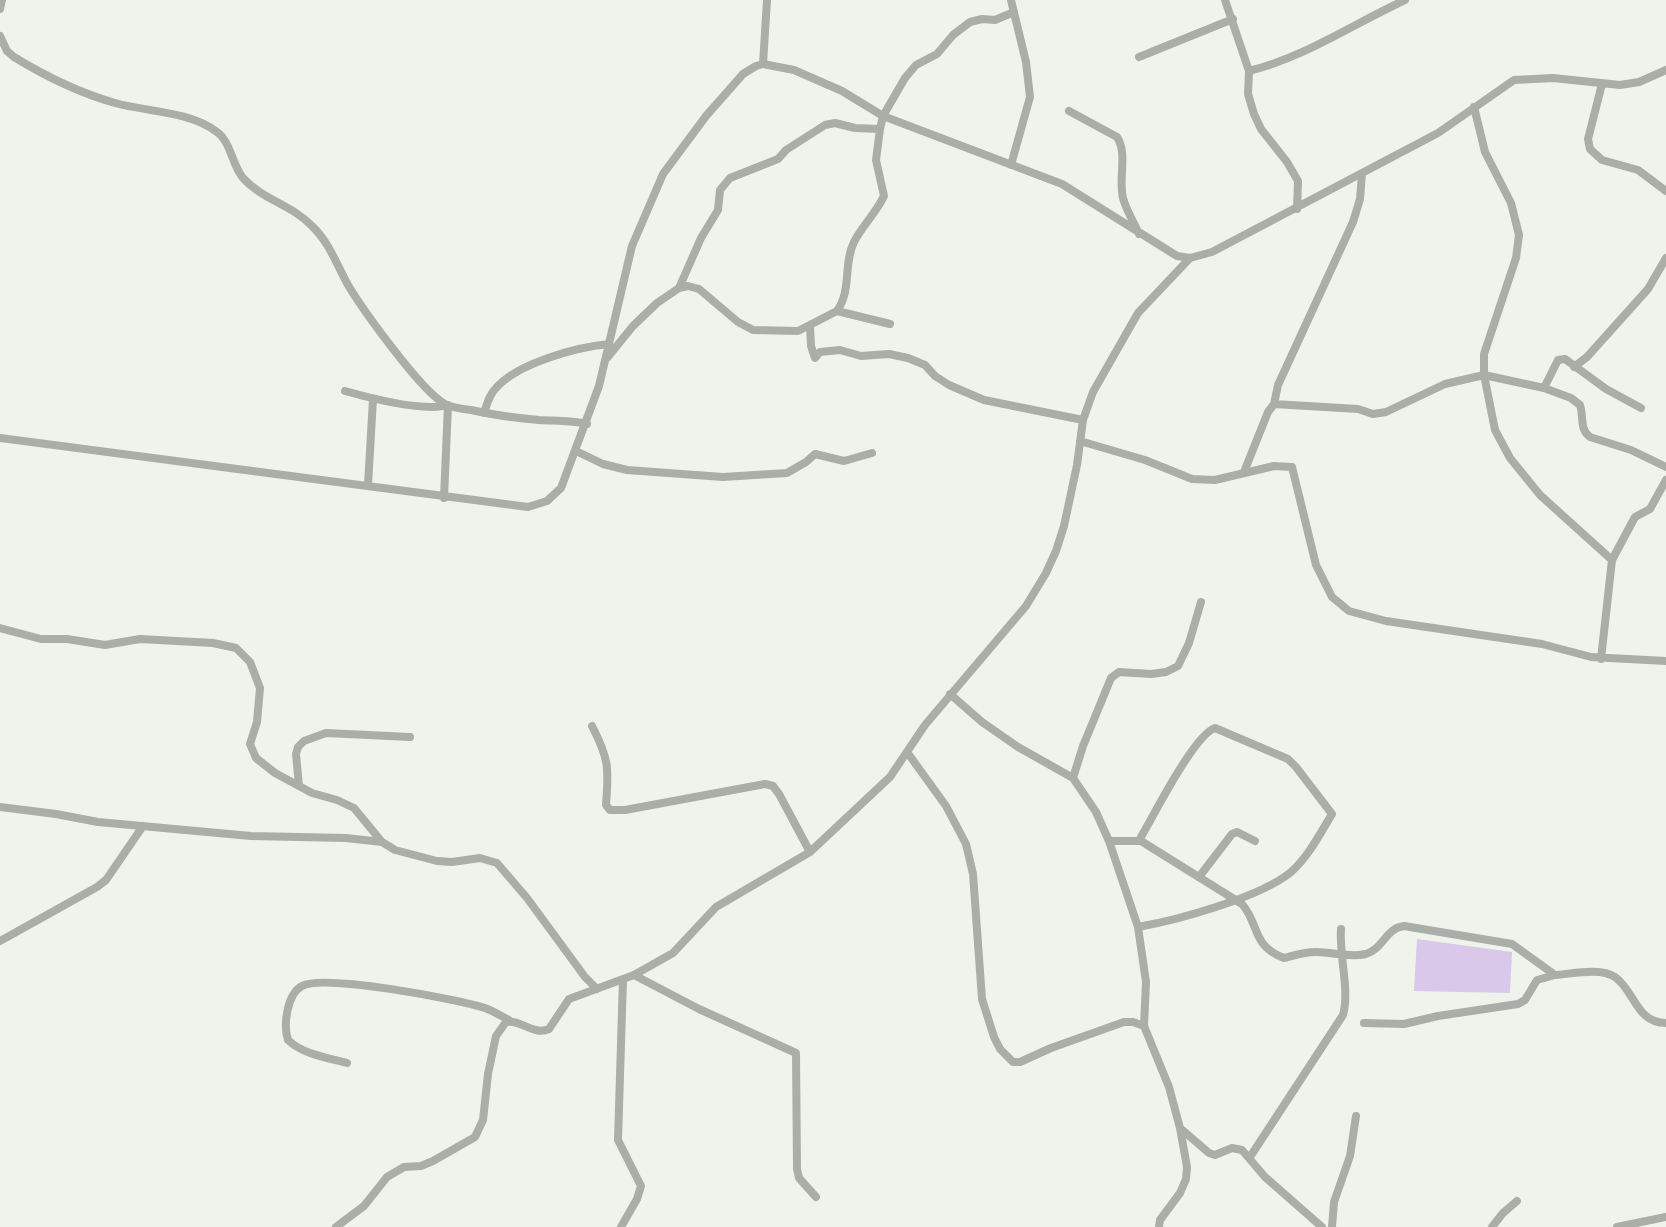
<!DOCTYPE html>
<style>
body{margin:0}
canvas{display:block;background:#eef3eb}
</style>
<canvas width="1666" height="1227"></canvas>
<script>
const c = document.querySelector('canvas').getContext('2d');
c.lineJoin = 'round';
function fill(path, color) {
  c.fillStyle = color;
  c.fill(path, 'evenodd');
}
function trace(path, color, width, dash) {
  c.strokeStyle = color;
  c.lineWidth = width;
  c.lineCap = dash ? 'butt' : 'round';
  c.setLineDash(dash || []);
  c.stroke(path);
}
fill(new Path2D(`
 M1417 939 1512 952 1510 993 1414 991Z`), '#d9c8e9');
trace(new Path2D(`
 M1011 0 1026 62 1030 97 1011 165
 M1225 0 1249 71 1248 94 1254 114 1261 129 1287 162 1298 181 1297 209
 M0 9 2 0
 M0 36 7 51 14 57C45 76 80 93 115 103 148 112 189 111 217 132 231 142 232 165 243 178 263 200 292 205 312 226 329 242 337 265 348 285 363 310 421 391 445 404 453 408 462 409 471 410 493 415 516 418 539 420 555 421 571 420 587 424
 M1139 57 1233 19
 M763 64 767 0
 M1249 71C1305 57 1353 24 1405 0
 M1602 84 1588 139 1590 149 1602 160 1638 170 1666 191
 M1474 107 1485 152 1511 203 1519 235 1516 258 1484 354V375L1495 430 1510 458 1540 495 1612 560
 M1069 111 1117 137C1128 154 1118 178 1123 198 1126 210 1134 222 1139 234
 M679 288 701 238 718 210 720 190 730 178 778 159 786 150 825 125 835 123 855 128 880 129
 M837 311 890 324
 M810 326 811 346 815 358 820 352 840 350 861 356 889 354 908 358 925 365 935 376 949 385 984 400 1083 420
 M607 358 633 326 657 303 679 288 688 286 699 289 738 322 753 330 798 331 837 311C852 290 843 264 854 242 862 226 876 213 884 196L876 160 880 129 883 116 905 78 916 65 937 54 953 35 970 22 982 19 995 20 1014 12
 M1574 367 1587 357 1648 289 1666 258
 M1544 388 1558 360 1565 359 1606 389 1641 408
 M345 391C370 398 424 412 448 405L444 498
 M1274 404 1358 409 1373 414 1386 412 1445 384 1484 375 1544 388 1571 398 1580 405C1584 416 1579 429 1590 437L1631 450 1666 467
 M484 413C487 404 489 395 496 388 518 363 577 347 609 344
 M0 438 528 507 547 501 561 488 599 386 632 246 663 174 706 116 743 74 756 66 763 64 794 70 842 91 883 116 1062 184 1177 256 1190 258 1212 252 1438 133 1514 80 1553 78 1620 85 1639 82 1666 70
 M1080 441 1145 460 1192 479 1215 480 1274 466 1292 467 1316 565 1332 597 1349 611 1386 621 1542 644 1591 657 1666 661
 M576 451 603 464 627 470 723 477 787 473 806 462 815 454 844 461 872 453
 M1244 472 1268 412 1274 404 1278 385 1353 222 1360 199 1362 174
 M368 485 373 399
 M0 628 41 639H67L105 645 140 639 213 643 236 648 250 662 260 688 257 722 250 744 256 758 275 773 312 793 337 800 354 808 382 842 395 850 437 861 452 862 480 858 497 863 527 898 585 977 597 989
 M1601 659 1612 560 1635 517 1650 509 1666 480
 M950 694 982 722 1018 747 1073 778 1096 812 1109 841H1141L1242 904C1260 925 1251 945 1284 958 1295 955 1305 952 1316 952 1333 952 1350 958 1366 954 1383 949 1386 928 1404 926L1512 944 1555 975C1572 974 1600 967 1615 977 1635 991 1636 1023 1666 1023
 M592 726C609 759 609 768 606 805L610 810H625L765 784 773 786 779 794 810 852
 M907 752 946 806 966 844 973 874 982 999 994 1037 1000 1049 1013 1062H1020L1051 1048 1124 1022H1133L1144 1026
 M1073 778 1083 746 1111 678 1119 672 1151 674 1166 672 1178 666 1189 643 1201 602
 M299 786 296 754 298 747 304 741 326 733 410 737
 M0 807 56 814 98 822 251 836 346 838 382 842
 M1109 841 1138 927 1146 982 1144 1026 1169 1087 1180 1128 1187 1167 1186 1179 1180 1193 1160 1220 1159 1227
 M1199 877 1232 834 1237 832 1255 841
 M1138 927C1178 920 1261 897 1291 872 1308 857 1320 834 1332 814L1296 767 1288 759 1215 728C1194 735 1154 815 1141 837V841
 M0 941 97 887 106 880 143 826
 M634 975 699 1009 796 1053 797 1169 799 1178 816 1197
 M1364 1023 1404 1024 1438 1016 1518 1004 1525 1000 1537 980 1555 975
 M347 1063C328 1058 302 1054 288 1040 283 1025 287 994 302 986 324 974 457 999 485 1008 493 1011 501 1016 509 1020
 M1180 1128 1209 1153 1215 1155 1232 1148 1242 1150 1265 1177 1322 1227
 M1250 1157 1343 1015C1350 990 1339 957 1341 929
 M336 1227 364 1206 387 1177 404 1167 421 1166 433 1161 475 1137 483 1120 488 1074 496 1036 506 1022C521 1019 533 1036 549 1029L569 999 634 975 673 953 716 907 810 852 890 777 925 725 1026 606 1046 573 1056 551 1064 526 1077 465 1083 420 1093 392 1138 313 1190 258
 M621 1227 637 1199 641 1186 618 1140 623 979
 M1332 1227 1334 1202 1350 1156 1356 1116
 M1492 1227 1503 1213 1517 1201
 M1617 1227 1666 1217`), '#abada9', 8);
</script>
